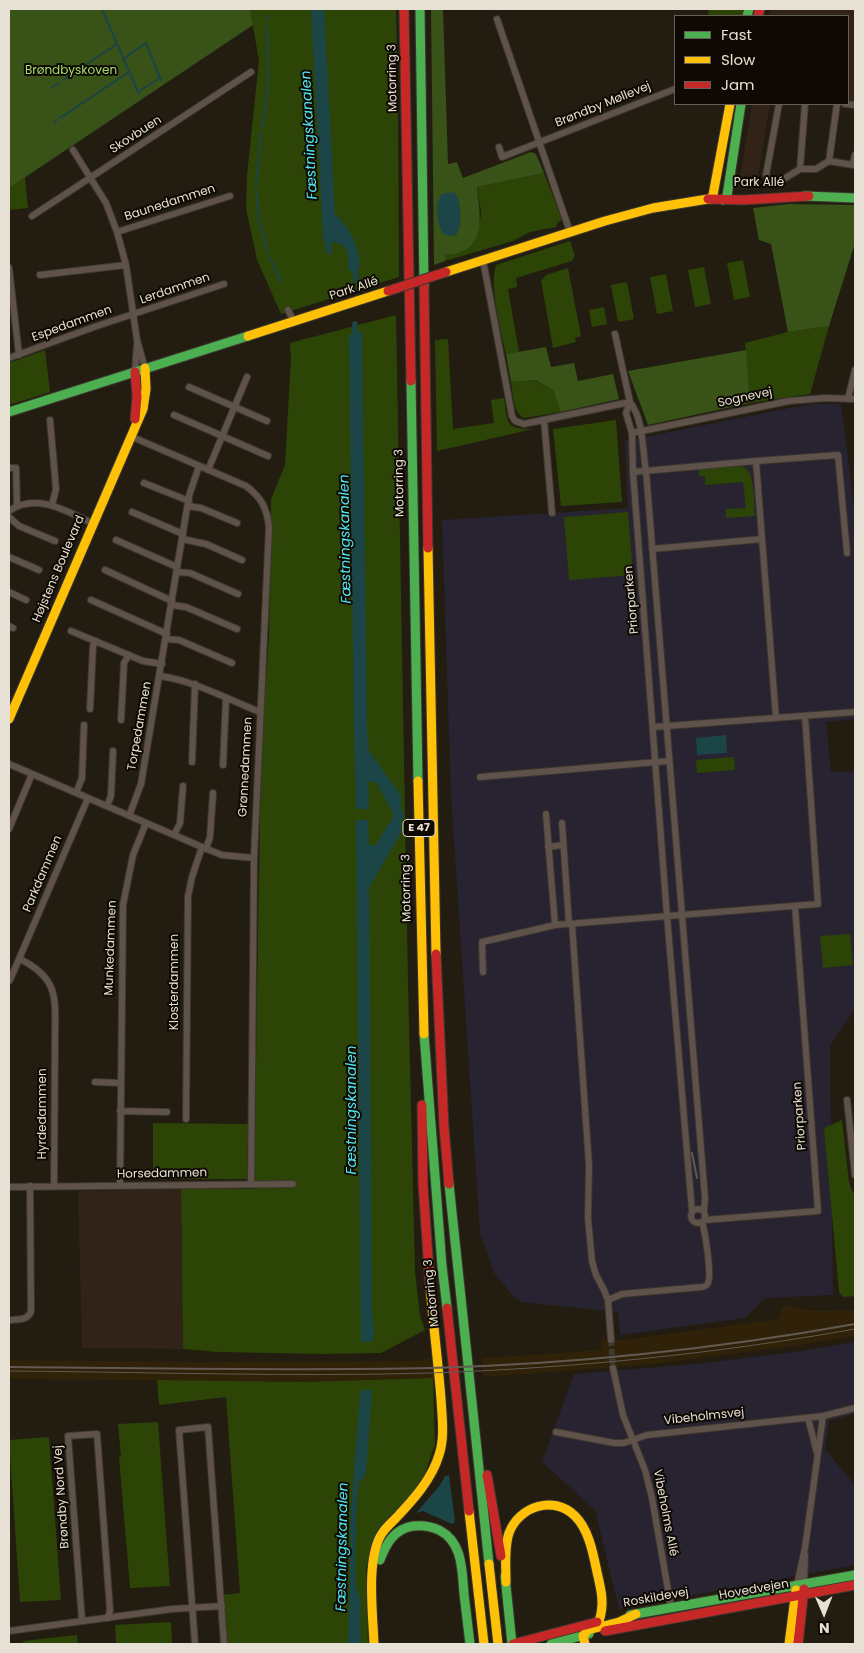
<!DOCTYPE html>
<meta charset="utf-8">
<style>
body{margin:0}
#map{position:relative;width:864px;height:1653px;overflow:hidden;background:#221c11;font-family:Poppins,sans-serif}
canvas{display:block}
.frame{position:absolute;inset:0;border:10px solid #e7e0d4;pointer-events:none}
.legend{position:absolute;left:674px;top:15px;width:175px;height:90px;box-sizing:border-box;background:#0e0903;border:1px solid #655f57;margin:0;padding:6px 9px;list-style:none;font-size:15px;color:#e7e0d4}
.legend li{display:flex;align-items:center;gap:10px;height:25px}
.legend b{width:25px;border:1px solid #655f57}
.north{position:absolute;left:799px;top:1588px;width:50px;height:50px;-webkit-text-stroke:4px #0e0903;paint-order:stroke;rotate:179deg;font-size:14px;font-weight:700;line-height:20px;text-align:center;color:#e7e0d4}
.north::after{content:'';display:block;margin:auto;width:18px;height:22px;background:#e7e0d4;clip-path:polygon(50% 0,100% 100%,50% 72%,0 100%)}
</style>
<div id="map">
<canvas width="864" height="1653"></canvas>
<div class="frame"></div>
<ul class="legend">
<li><b style="height:6px;background:#4caf50"></b>Fast</li>
<li><b style="height:6px;background:#ffc107"></b>Slow</li>
<li><b style="height:6px;background:#c62828"></b>Jam</li>
</ul>
<div class="north">N</div>
</div>
<script>
const c = document.querySelector('canvas').getContext('2d');
c.lineJoin = 'round';
function fill(path, color) {
  c.fillStyle = color;
  c.fill(path, 'evenodd');
}
function trace(path, color, width, dash) {
  c.strokeStyle = color;
  c.lineWidth = width;
  c.lineCap = dash ? 'butt' : 'round';
  c.setLineDash(dash || []);
  c.stroke(path);
}
function write(font, color, halo, rows, align = 'center') {
  c.font = font + ' Poppins,sans-serif';
  c.lineWidth = 4;
  c.setLineDash([]);
  c.textBaseline = 'middle';
  c.strokeStyle = halo;
  c.fillStyle = color;
  for (const [text, x, y, turn = 0] of rows) {
    c.save();
    c.translate(x, y);
    c.rotate((+turn || 0) * Math.PI / 180);
    c.textAlign = isNaN(turn) ? turn : align;
    if (halo) c.strokeText(text, 0, 0);
    c.fillText(text, 0, 0);
    c.restore();
  }
}
fill(new Path2D(`
 M783 1305 815 1311 855 1310V1336L794 1346 644 1365 483 1377 482 1358 601 1350V1339L623 1340 778 1319Z
 M431 1358 433 1378 304 1382 9 1379V1360L221 1362 416 1361Z`), '#2f2209');
fill(new Path2D(`
 M810 404H841L855 513V719L826 722 831 772 855 771V1009L830 1045 833 1295 765 1298 745 1318 620 1335 618 1312 521 1302 513 1296 494 1273 480 1233 451 796 442 520 628 508 625 441Z
 M855 1342V1414L829 1421 825 1449 855 1485V1565L619 1609 595 1510 542 1462 574 1374 695 1364 795 1352Z`), '#272330');
fill(new Path2D(`
 M771 9H855V106L834 104H848V16H769Z
 M752 104H770L758 177 745 175 744 179 740 178 742 163 745 159 743 158Z
 M181 1189 183 1349 82 1348 78 1191Z`), '#312317');
fill(new Path2D(`
 M250 9H396L398 100 399 277 281 314 257 260 246 208 247 175 259 61Z
 M708 9H744L743 16H709Z
 M544 173 561 217V221L558 222 556 227 530 232 513 241 445 261V255L461 252 480 222 481 212 477 187Z
 M25 177 28 208 9 210V188Z
 M570 241 575 256 572 261 516 278 517 287 508 289 519 352 506 354C501 332 489 285 496 265Z
 M743 260 750 297 734 300 727 263Z
 M704 267 711 304 695 307 688 270Z
 M568 268 581 336 575 338 576 342 553 348 541 281 546 275Z
 M666 274 673 311 657 314 650 277Z
 M627 282 634 319 618 322 611 285Z
 M604 307 607 324 592 327 589 310Z
 M396 315 408 981 415 1272 420 1316 425 1330 381 1353 322 1354 218 1352 183 1349 181 1189H254L261 750 269 637 271 499 285 465 291 357 290 343Z
 M829 326 810 394 750 403 745 343 788 332Z
 M448 339 453 429 494 423 491 400 504 398C508 423 504 429 533 429L437 451 435 340Z
 M45 350 50 392 9 405V363Z
 M534 380 553 390 561 412 524 418C513 413 513 394 511 382Z
 M616 420 622 502 561 506 553 429Z
 M737 465C740 466 743 466 745 468 755 474 754 505 755 516L726 518V509L746 508 743 482 705 485V476H699V468Z
 M628 512 633 575 569 580 564 517Z
 M734 757 735 770 697 773 696 760Z
 M850 934 853 965 823 968 820 936Z
 M842 1120 849 1182 853 1193H855V1296L843 1297 839 1292 824 1128Z
 M153 1123 248 1124 247 1179H153Z
 M433 1378 435 1444 422 1483 379 1530 366 1567 368 1644H226L223 1595 240 1593 226 1397 159 1405 157 1380 304 1382Z
 M158 1422 170 1586 130 1588 119 1457 121 1456 118 1424Z
 M49 1437 61 1600 20 1602 9 1440Z
 M171 1622 172 1644H116L115 1625Z
 M77 1635 78 1644H24L23 1641Z`), '#2c4507');
fill(new Path2D(`
 M9 9H250L253 25 9 188Z
 M431 9H443L448 164 457 162 463 178 531 152 536 154 544 173 477 187C479 208 487 242 461 252 457 254 450 254 445 255V261L434 265Z
 M788 204 855 205V243L829 326 788 332 771 244 759 240 753 208Z
 M546 347 551 367 574 363 578 381 613 374 619 399 561 412 553 390 535 380 511 382 506 354Z
 M746 350 750 403 648 425 628 371Z`), '#385217');
fill(new Path2D(`
 M311 9H324L335 214C352 230 358 245 360 267L349 271C347 255 351 243 331 242L332 254H327L323 236Z
 M454 192C462 201 463 226 456 235L449 236 443 234C437 223 434 204 442 194Z
 M362 332 367 731 369 751 402 797 400 800 403 805 399 804 404 814 401 822 402 823 400 828 402 831 369 888 372 1310 374 1332 372 1342H361L356 820H368L369 845H376L394 815 376 782H368L369 809H356L354 730 349 335Z
 M726 735 727 753 697 755 696 738Z
 M362 1390H372L366 1472 364 1478 359 1480 356 1511 353 1512H351L360 1393Z
 M449 1475 455 1522 452 1524 423 1511 416 1513 440 1485 445 1476Z
 M353 1524 357 1526 355 1556 356 1587 360 1599 361 1644H348L351 1525Z`), '#1c4547');
trace(new Path2D(`
 M102 9 139 94
 M267 15V20
 M267 26 268 68
 M123 59 146 43 161 80
 M63 80 117 44
 M51 88 59 83
 M138 92 160 78
 M60 118 129 72
 M54 122 57 120
 M262 128 267 94 268 71
 M256 184 261 133
 M256 188 259 221 268 253
 M270 258 281 282`), '#1c4547', 2);
trace(new Path2D(`
 M354 262 356 280
 M355 324V339
 M353 1532 354 1506`), '#1c4547', 5.5);
trace(new Path2D(`
 M611 1340 613 1368`), '#40392e', 6, [6, 3]);
const street = new Path2D(`
 M497 19 570 232
 M779 104 766 175 768 179 782 180 800 169H816L829 161 853 165 855 155
 M845 104 855 105
 M499 147 502 157 675 89
 M73 150 106 203 117 232 126 265 137 340 145 368
 M829 161 837 104
 M800 169 805 104
 M32 216 251 72
 M117 232 230 196
 M483 260 512 416 515 421 524 424 630 402
 M9 268 19 355
 M40 275 126 265
 M288 310 294 322
 M615 334 630 402 626 413 632 433 633 472 667 916 692 1211
 M9 358 94 327 224 284
 M135 372 137 344
 M189 387 267 421
 M848 399 855 370
 M630 402C644 421 642 448 646 471L705 1198 704 1211
 M174 415 268 456
 M50 420 56 489 52 505
 M544 420 552 513
 M632 433 789 401 825 398 855 399
 M130 436 246 486C261 497 267 508 269 527L254 858 251 1184
 M756 461 838 455 847 553
 M9 468H16L17 506
 M208 470 247 377
 M633 472 756 461 776 718
 M144 483 189 501
 M188 506 201 508 237 523
 M9 511C36 492 66 511 92 523
 M132 512 183 534
 M9 517 19 526 55 541
 M182 539 206 544 242 560
 M116 540 177 567
 M652 549 762 539
 M9 557 39 570
 M105 570 172 601
 M177 572 190 573 238 594
 M9 592 26 600
 M91 600 167 634
 M171 605 186 607 237 629
 M9 626 13 628
 M71 631 143 661 162 664
 M166 639 179 640 232 663
 M160 676C195 681 227 699 260 712
 M90 709 93 646 96 641
 M121 720 124 663 129 655
 M654 727 855 712
 M192 762 195 684
 M9 764 202 847 222 855 254 858
 M223 765 226 698
 M480 777 669 761
 M76 793 82 778 84 725
 M107 806 111 796 113 751
 M546 814 555 925
 M129 816 141 784 189 496 199 466
 M562 823 569 924
 M9 829 32 774
 M174 835 180 823 183 786
 M548 847 563 845
 M206 849 210 837 213 793
 M572 924 589 1165 588 1218 592 1261 596 1275 604 1290 608 1300 611 1340
 M20 959C60 979 55 999 55 1039
 M483 972 482 942 555 925 818 904 805 716
 M10 980 88 798
 M95 1082 120 1083
 M847 1100 855 1175
 M120 1111 167 1112
 M186 1119 188 896 192 877 202 847
 M54 1186 55 1041
 M120 1186 123 905 133 855 146 823
 M9 1187 293 1184
 M691 1216a7 7 0 1 1 14 0a7 7 0 1 1-14 0Z
 M705 1220 818 1211 795 906
 M608 1300 622 1294 702 1287C705 1286 707 1286 708 1283 712 1275 705 1231 702 1222
 M9 1320C18 1319 28 1321 31 1311L30 1186
 M613 1368 623 1415 645 1470 652 1498 671 1607
 M808 1418 817 1453
 M556 1432 614 1443H624L647 1435 823 1416 855 1408
 M804 1584 805 1555
 M797 1585 805 1548 823 1416
 M82 1621 68 1436 97 1434 110 1610 108 1618
 M9 1631 172 1609 222 1606
 M195 1644 179 1430 208 1427 224 1644`);
const fast = new Path2D(`
 M420 9 424 286
 M747 16 749 9
 M805 196 855 198
 M723 200 727 196 741 104
 M411 381 418 781
 M9 412 248 336
 M424 1034 442 1266 447 1308
 M449 1184 489 1564
 M380 1560C386 1544 394 1529 413 1526 422 1525 431 1526 439 1530 463 1542 462 1571 464 1594 466 1611 468 1627 470 1644
 M505 1576 512 1644
 M630 1615 855 1575
 M551 1644 589 1634`);
const slow = new Path2D(`
 M710 199 713 195 730 104
 M446 272 605 221 653 208 708 199
 M248 336 388 291
 M428 548 436 954
 M9 719 143 409 146 389 145 368
 M418 781 424 1034
 M469 1511 484 1644
 M489 1564 498 1644
 M506 1582C506 1566 504 1548 509 1533 519 1506 554 1495 575 1516 589 1530 593 1553 597 1572 601 1589 605 1604 599 1621
 M374 1644C373 1615 366 1560 381 1535 385 1528 391 1523 396 1518 413 1500 432 1479 439 1455 445 1437 442 1418 441 1399 438 1361 433 1323 430 1285
 M585 1644 583 1636 588 1630 619 1622 636 1614
 M789 1644 796 1590`);
const jam = new Path2D(`
 M404 9 411 381
 M758 16 760 9
 M708 199 743 200 809 196
 M424 286 428 548
 M135 372 137 397 135 419
 M436 954 444 1127 449 1184
 M422 1105 423 1185 430 1285
 M447 1308 469 1511
 M487 1475 501 1556
 M605 1631 855 1585
 M513 1644 597 1622
 M798 1644 804 1589`);
trace(street, '#3c372e', 8);
trace(fast, '#3c372e', 11);
trace(slow, '#3c372e', 11);
trace(jam, '#3c372e', 11);
trace(street, '#5e524a', 6);
trace(fast, '#4caf50', 9);
trace(slow, '#ffc107', 9);
trace(jam, '#c62828', 9);
trace(new Path2D(`
 M9 1371C149 1372 291 1377 431 1373 573 1368 715 1354 855 1329`), '#625a52', 1);
trace(new Path2D(`
 M692 1153 697 1178
 M9 1367C149 1368 290 1371 431 1368 573 1364 716 1349 855 1324`), '#625a52', 2);
const jamBridge = new Path2D(`
 M388 291 446 272`);
trace(jamBridge, '#3c372e', 11, []);
trace(jamBridge, '#c62828', 9);
for (const [x, y, w] of [
 [419,828,32]
]) {
  const box = new Path2D();
  box.roundRect(x - w / 2, y - 8.5, w, 17, 4);
  c.fillStyle = '#0e0903';
  c.fill(box);
  trace(box, '#e7e0d4', 1);
}
write('bold 11px', '#e7e0d4', null, [
 ["E 47",419,828]
]);
write('12px', '#a5dd6c', '#0e0903', [
 ["Brøndbyskoven",71,71]
]);
write('12px', '#e7e0d4', '#0e0903', [
 ["Motorring 3",393,78,-91],
 ["Brøndby Møllevej",603,105,-22],
 ["Skovbuen",136,135,-33],
 ["Park Allé",759,183],
 ["Baunedammen",170,203,-18],
 ["Lerdammen",175,289,-19],
 ["Park Allé",354,289,-18],
 ["Espedammen",72,324,-20],
 ["Sognevej",745,398,-12],
 ["Motorring 3",400,483,-91],
 ["Højstens Boulevard",59,569,-67],
 ["Priorparken",632,600,-95],
 ["Torpedammen",140,726,-80],
 ["Grønnedammen",246,767,-87],
 ["Parkdammen",43,874,-67],
 ["Motorring 3",407,888,-91],
 ["Munkedammen",111,948,-88],
 ["Klosterdammen",175,982,-90],
 ["Hyrdedammen",43,1114,-90],
 ["Priorparken",800,1116,-94],
 ["Horsedammen",162,1174,-1],
 ["Motorring 3",432,1293,-96],
 ["Vibeholmsvej",704,1417,-6],
 ["Brøndby Nord Vej",62,1497,-94],
 ["Vibeholms Allé",665,1513,79],
 ["Hovedvejen",754,1590,-10],
 ["Roskildevej",656,1598,-10]
]);
write('italic 14px', '#51e6ef', '#0e0903', [
 ["Fæstningskanalen",310,135,-93],
 ["Fæstningskanalen",346,539,-91],
 ["Fæstningskanalen",352,1110,-90],
 ["Fæstningskanalen",343,1547,-89]
]);
</script>
